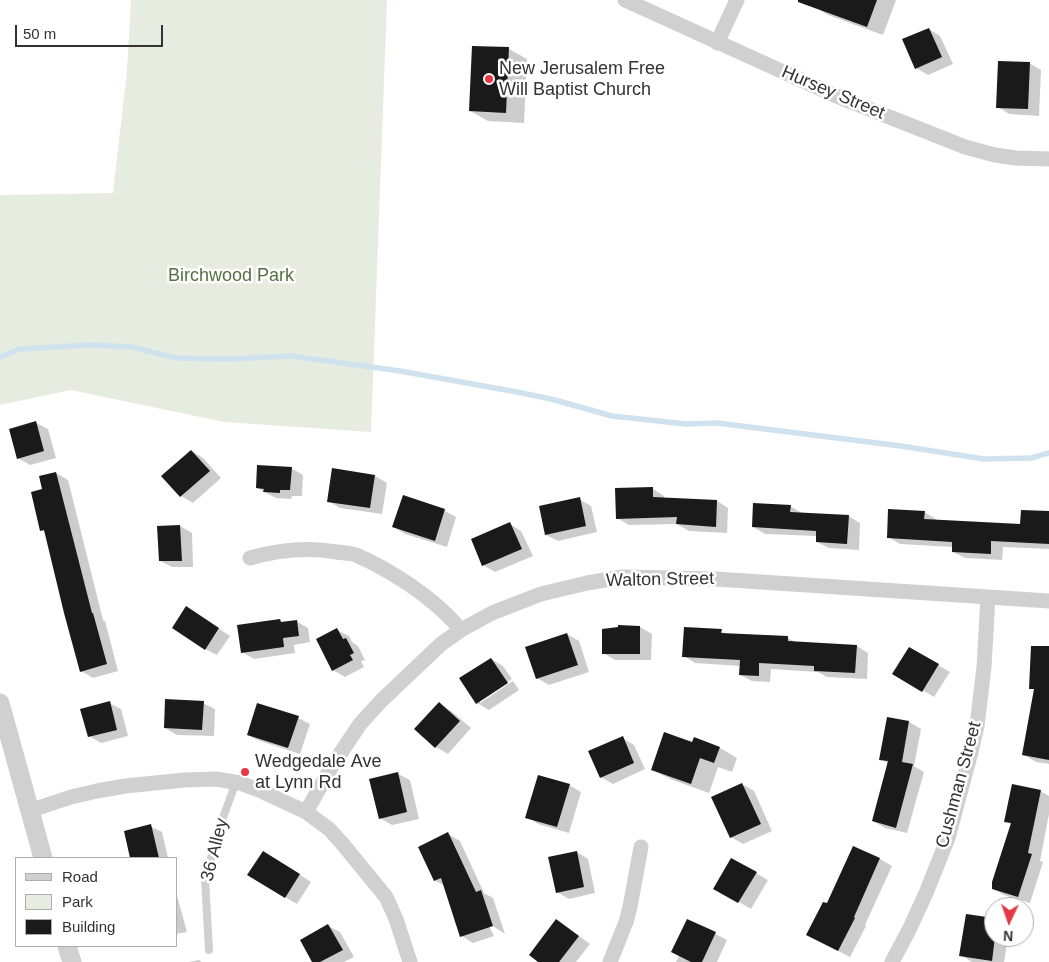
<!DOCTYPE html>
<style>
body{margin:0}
#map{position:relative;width:1049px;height:962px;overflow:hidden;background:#fff;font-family:Arial,sans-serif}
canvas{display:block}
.legend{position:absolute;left:15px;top:857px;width:162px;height:90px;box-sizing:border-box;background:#fff;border:1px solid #adadad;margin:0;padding:6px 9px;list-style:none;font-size:15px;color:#333}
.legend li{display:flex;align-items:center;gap:10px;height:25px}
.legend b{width:25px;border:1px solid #adadad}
.north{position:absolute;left:984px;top:897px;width:50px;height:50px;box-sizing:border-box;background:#fff;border:1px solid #adadad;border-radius:50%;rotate:183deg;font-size:14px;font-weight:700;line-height:20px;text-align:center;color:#333}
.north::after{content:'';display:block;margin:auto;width:18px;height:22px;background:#e63946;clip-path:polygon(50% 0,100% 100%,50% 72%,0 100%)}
.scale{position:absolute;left:15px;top:25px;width:148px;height:22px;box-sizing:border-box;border:2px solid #333;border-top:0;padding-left:6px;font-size:15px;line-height:18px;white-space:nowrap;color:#333;-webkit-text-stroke:4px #fff;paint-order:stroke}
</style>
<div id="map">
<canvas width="1049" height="962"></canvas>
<ul class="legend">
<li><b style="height:6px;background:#d0d0d0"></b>Road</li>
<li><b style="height:14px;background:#e6ecdf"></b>Park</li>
<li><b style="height:14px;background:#1a1a1a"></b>Building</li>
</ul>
<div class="north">N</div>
<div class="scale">50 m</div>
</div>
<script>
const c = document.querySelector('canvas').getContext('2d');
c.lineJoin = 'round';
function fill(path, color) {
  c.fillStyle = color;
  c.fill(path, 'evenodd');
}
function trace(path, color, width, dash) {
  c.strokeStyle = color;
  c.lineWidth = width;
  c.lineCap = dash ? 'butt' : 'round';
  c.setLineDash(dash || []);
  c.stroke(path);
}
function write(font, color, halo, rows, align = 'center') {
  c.font = font + ' Arial,sans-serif';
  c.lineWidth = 5;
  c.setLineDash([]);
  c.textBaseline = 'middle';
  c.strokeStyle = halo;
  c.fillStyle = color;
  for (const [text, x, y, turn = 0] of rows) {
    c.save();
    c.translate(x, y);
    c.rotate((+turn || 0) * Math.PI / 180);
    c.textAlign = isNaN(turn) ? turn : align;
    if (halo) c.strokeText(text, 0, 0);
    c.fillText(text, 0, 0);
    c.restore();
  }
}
fill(new Path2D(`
 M131 0H387L371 432 224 422 71 390 0 405V195L113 193 127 71Z`), '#e6ecdf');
fill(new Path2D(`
 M815 0H896L883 35 828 15 813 6Z
 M929 29 940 36 953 64 928 75 916 68Z
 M509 49 527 59 524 123 488 121 470 111Z
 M1029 63 1041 70 1039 116 1009 114 998 107Z
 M36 423 48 429 56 458 30 465 18 458Z
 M192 451 203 458 221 478 193 503 181 496Z
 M291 468 303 475 302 496H292L291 499 276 498 257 488Z
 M333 469 375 476 387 483 382 514 340 508 328 501Z
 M56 473 68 480 103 620 105 621 118 671 93 678 81 671 47 533 41 530 44 490 40 477Z
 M653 489 664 496V499L717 501 728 508 727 533 689 531 677 524 629 525 617 518Z
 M404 497 445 511 456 517 447 547 405 534 394 527Z
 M579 499 591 506 597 532 558 541 546 535Z
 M790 506 802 513V514L848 516 860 523 859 550 829 548 817 542V536L765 534 753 527Z
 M924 512 936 519V521L1021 526 1049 512V549L1003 547 1002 560 965 558 953 552V547L900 544 888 537Z
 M510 524 521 531 533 556 495 572 483 565Z
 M180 526 192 533 193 567H172L160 561 159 527Z
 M198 615 230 636 217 655 205 649Z
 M280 621 284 623 296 621 308 628 310 642 294 645 295 653 254 659 242 652Z
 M640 627 652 634 651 660H615L603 653Z
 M337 630 349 636 352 642 358 646 365 660 361 661 364 667 345 677 333 670Z
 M721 631 728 635 788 638 797 643 857 646 868 653 867 679 827 677 818 672 771 669 770 682 752 681 740 675 741 666 695 663 684 656Z
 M567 634 579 641 589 672 549 685 537 678Z
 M909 648 950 672 934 697 894 673Z
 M491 659 503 666 512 679 480 700V703L513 681 519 690 489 710 477 703Z
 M109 703 121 709 128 736 101 743 89 736Z
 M203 703 215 709 214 736 177 735 165 728Z
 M440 704 451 711 471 728 448 754 436 747 416 729Z
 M298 718 310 724 300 754 260 741 248 735Z
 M1049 718V764L1036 762 1024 755Z
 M909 722 921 729 914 766 924 772 907 833 885 828 873 821 889 764 881 759Z
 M622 738 634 745 645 769 613 784 601 777Z
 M695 739 720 748 737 758 732 772 718 767 709 793 670 779 652 769 693 744Z
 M398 774 410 780 419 819 392 825 380 818Z
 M742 784 754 791 772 831 743 844 731 837Z
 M569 785 581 792 569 833 538 824 527 817Z
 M1040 791 1049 796V814L1040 861 1043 862 1030 903 1004 895 992 888 1012 825 1006 821Z
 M150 826 162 832 168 858H132L125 832Z
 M448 834 460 841 484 893 493 898 505 934 487 922 494 936 473 943 462 936 445 886 434 880Z
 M854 847 880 859 892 866 865 925 866 926 850 957 819 941 828 905Z
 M577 852 588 859 595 893 569 899 557 892Z
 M275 859 311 882 297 904 285 897Z
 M732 859 768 880 751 909 715 888Z
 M176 892 187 932 176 934Z
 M994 919V937H1008L1004 962H972L961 955Z
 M688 920 727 940 717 962H676L679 956Z
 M556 921 568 928 590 944 576 962H540Z
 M328 926 340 932 354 957 344 962H313Z
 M199 960 202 962H188Z`), '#0003');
trace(new Path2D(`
 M0 357 20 349 91 345 131 347 177 358 229 359 291 356 400 371 517 392 551 399 612 416 686 424 717 423 901 446 984 459 1031 458 1049 453`), '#cfe2ee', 5.5);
fill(new Path2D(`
 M798 0H877L867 27 798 2Z
 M929 28 942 57 915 69 902 39Z
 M472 46 509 47 506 113 469 111Z
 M998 61 1030 62 1028 109 996 108Z
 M36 421 44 451 17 459 9 429Z
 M191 450 210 471 180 497 161 476Z
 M257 465 292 467 290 490H280V493L263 492 264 489 256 488Z
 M332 468 375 475 370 508 327 502Z
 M56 472 92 613H93L107 664 80 672 64 613 44 530 40 531 31 492 42 489 39 476Z
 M653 487V497L717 500 716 527 676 524 677 517 616 519 615 488Z
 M403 495 445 509 435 541 392 527Z
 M580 497 586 526 545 535 539 506Z
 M753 503 791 505 790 512 849 515 847 544 816 542V531L752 527Z
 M888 509 925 511 924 519 1020 524 1021 510 1049 511V544L991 541V554L952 552V542L887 538Z
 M510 522 522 549 482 566 471 539Z
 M180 525 182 561H159L157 526Z
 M186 606 219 628 205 650 172 628Z
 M280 619 281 622 297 620 299 636 283 638 284 647 241 653 237 625Z
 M618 625 640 626V654H602V629L618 627Z
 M684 627 722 629 721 633 788 636V641L857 645 855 673 814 671V666L759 663V676L739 675 740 660 682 657Z
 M337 628 343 639 346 638 354 653 350 655 353 660 332 671 316 639Z
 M567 633 578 665 536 679 525 647Z
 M1031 646H1049V760L1022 755 1034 689H1029Z
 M909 647 939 664 922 692 892 674Z
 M491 658 508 683 476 704 459 678Z
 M165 699 204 701 202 730 164 728Z
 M110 701 117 730 88 737 80 709Z
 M439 702 460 721 435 748 414 729Z
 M257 703 299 716 288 748 247 735Z
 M887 717 909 721 902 762 913 764 896 828 872 821 888 761 879 760Z
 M664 732 692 742 694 737 720 747 714 763 700 758 691 784 651 770Z
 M623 736 634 763 600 778 588 751Z
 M398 772 407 812 379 819 369 779Z
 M538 775 570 784 557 827 525 818Z
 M742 783 761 824 730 838 711 797Z
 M1012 784 1041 790 1028 853 1032 854 1018 897 992 889V882L1011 823 1004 822Z
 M151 824 159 858H130L124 831Z
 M448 832 476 892 481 890 493 926 460 937 441 878 434 881 418 847Z
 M853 846 880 858 854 917 855 918 838 951 806 935 823 902 827 903Z
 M263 851 300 874 285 898 247 875Z
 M577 851 584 887 556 893 548 857Z
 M731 858 757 872 738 903 713 889Z
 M966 914 994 918V937H995L992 961 959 956Z
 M556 919 579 936 559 962H538L529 955Z
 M687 919 716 932 702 962H691L671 952Z
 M328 924 343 950 320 962H312L300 940Z`), '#1a1a1a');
trace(new Path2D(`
 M209 950 205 879 221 823 236 782`), '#d0d0d0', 8);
trace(new Path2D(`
 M625 0 834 95 965 147 995 155 1016 158 1049 159
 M717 43 737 0
 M250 558C278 550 308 547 337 552 343 553 350 553 356 555 375 563 392 573 410 585 429 598 446 612 461 630
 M29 811 71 797 97 791 125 786 185 780 216 779 240 783 259 790 306 812 329 829 341 842 386 897 396 919 410 962
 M306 812 332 766 360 724 381 701 441 644 461 630 492 613 541 594 587 583 622 577 716 579 1049 601
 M610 962 626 922 630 907 641 847
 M892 962 910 928 926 893 948 838 971 752 977 726 984 667 988 597`), '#d0d0d0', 15);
trace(new Path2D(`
 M0 703 43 858
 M67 946 72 962`), '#d0d0d0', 19);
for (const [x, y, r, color] of [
 [489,79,5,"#e63946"],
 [245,772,5,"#e63946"]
]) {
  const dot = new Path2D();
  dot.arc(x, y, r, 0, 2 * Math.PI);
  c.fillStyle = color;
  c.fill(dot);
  trace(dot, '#fff', 2);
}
write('18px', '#333', '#fff', [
 ["New Jerusalem Free",499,69],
 ["Will Baptist Church",499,90],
 ["Wedgedale Ave",255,762],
 ["at Lynn Rd",255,783]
], 'left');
write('18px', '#333', '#fff', [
 ["Hursey Street",833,93,23],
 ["Walton Street",660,580,-1],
 ["Cushman Street",959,785,-75],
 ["36 Alley",215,850,-76]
]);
write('18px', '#56703f', '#fff', [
 ["Birchwood Park",231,276]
]);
</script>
